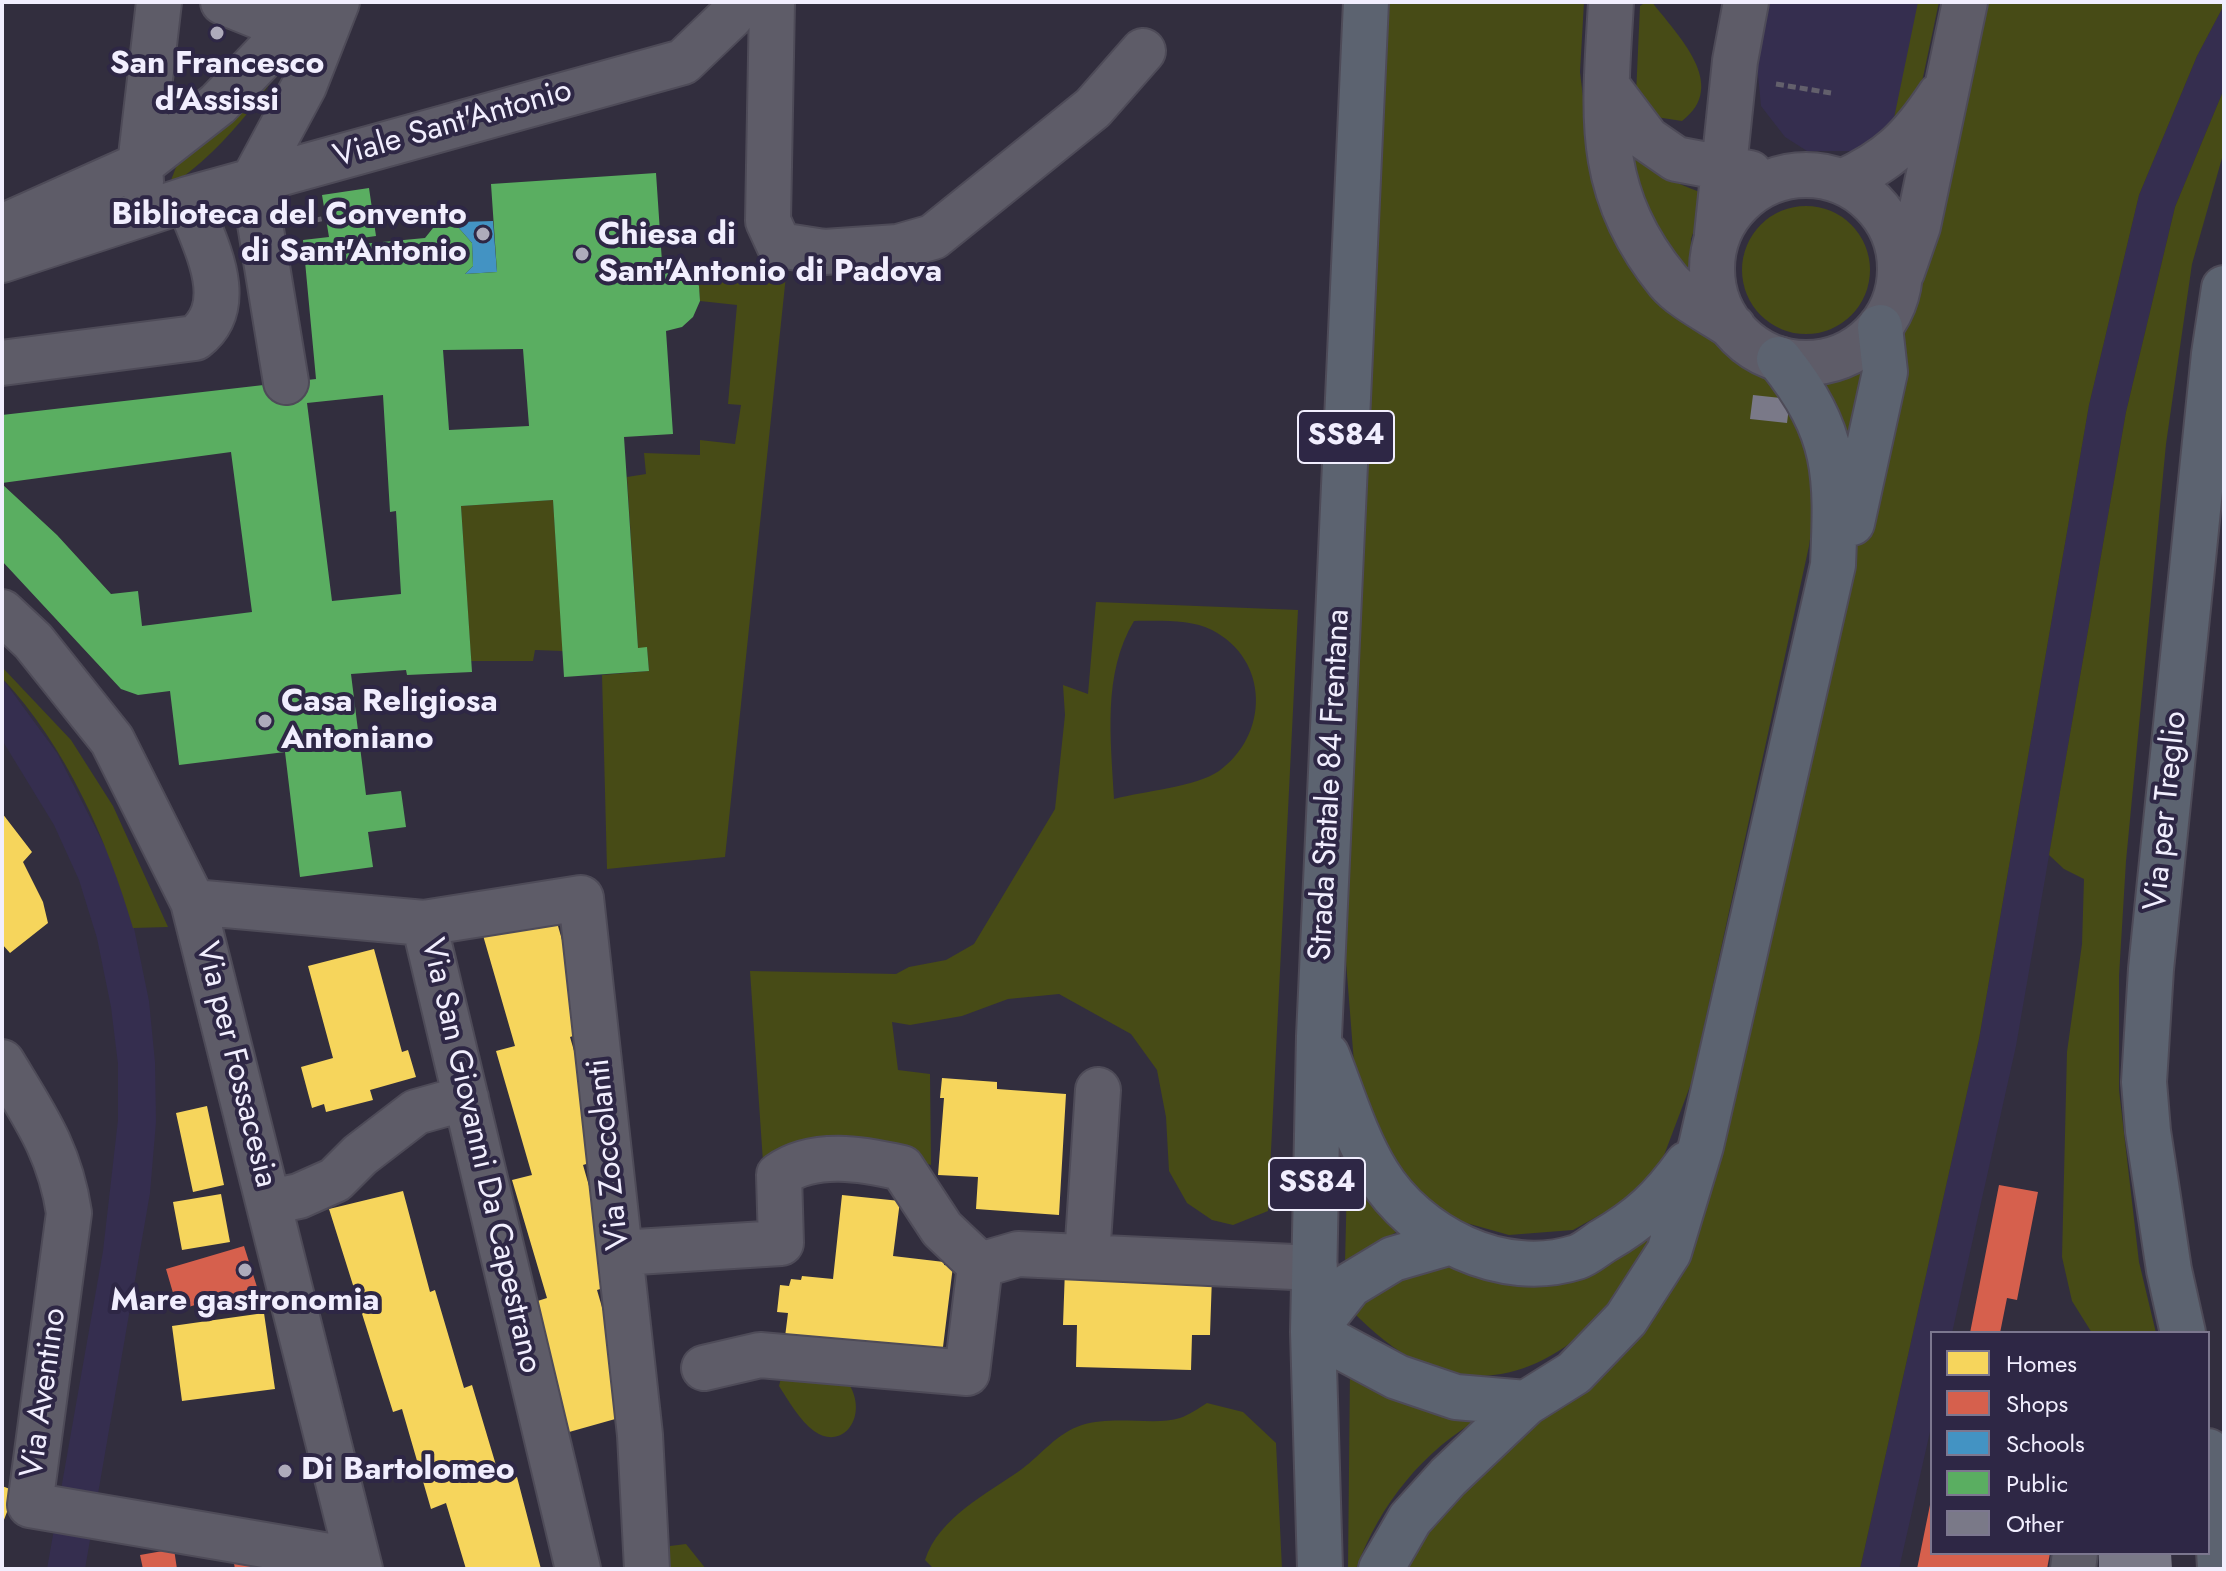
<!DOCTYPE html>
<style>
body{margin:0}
#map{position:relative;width:2226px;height:1571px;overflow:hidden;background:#322e3e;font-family:Jost,sans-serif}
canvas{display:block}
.frame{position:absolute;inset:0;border:4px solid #f1eefe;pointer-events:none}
.legend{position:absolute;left:1930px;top:1331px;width:280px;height:224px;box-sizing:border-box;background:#2e2745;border:2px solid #7c778f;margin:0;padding:10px 14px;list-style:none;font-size:24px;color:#f1eefe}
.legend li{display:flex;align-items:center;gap:16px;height:40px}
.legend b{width:40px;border:2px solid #7c778f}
</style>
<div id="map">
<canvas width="2226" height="1571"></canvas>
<div class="frame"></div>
<ul class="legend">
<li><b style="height:22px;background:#f6d55c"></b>Homes</li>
<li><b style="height:22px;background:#d6604d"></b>Shops</li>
<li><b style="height:22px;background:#4393c3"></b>Schools</li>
<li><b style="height:22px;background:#5aae61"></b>Public</li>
<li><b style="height:22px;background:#7a7988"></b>Other</li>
</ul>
</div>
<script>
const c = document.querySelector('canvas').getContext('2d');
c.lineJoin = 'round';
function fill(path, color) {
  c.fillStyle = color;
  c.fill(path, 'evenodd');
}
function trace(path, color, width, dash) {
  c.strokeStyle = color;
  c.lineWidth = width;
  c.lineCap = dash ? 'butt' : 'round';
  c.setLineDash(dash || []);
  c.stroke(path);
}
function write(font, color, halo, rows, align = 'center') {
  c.font = font + ' Jost,sans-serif';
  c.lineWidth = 8;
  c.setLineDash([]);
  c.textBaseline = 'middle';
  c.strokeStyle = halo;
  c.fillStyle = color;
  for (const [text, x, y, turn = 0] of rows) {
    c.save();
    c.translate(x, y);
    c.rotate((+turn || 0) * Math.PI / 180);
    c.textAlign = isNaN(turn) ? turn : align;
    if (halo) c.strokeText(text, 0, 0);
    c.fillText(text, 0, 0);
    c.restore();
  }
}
fill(new Path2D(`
 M1766 2H1939L1899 129 1857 151H1807L1785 137 1761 106 1756 54Z
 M2224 5V89L2175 207 2126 412 2016 1046 1952 1333H1932V1423L1899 1569H1860L1979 1039 2089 405 2139 195 2197 56Z
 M2 678 57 753 115 866 134 928 149 1001 155 1062 156 1122 150 1193 85 1569H47L103 1251 118 1120V1064L111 1007 97 938 79 880 54 825 2 740Z`), '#352e4f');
fill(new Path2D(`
 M1376 2H1584L1580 72 1592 173 1685 311 1757 362 1756 368 1803 411 1820 470 1809 546 1692 1081 1663 1158 1641 1192 1573 1230 1509 1235 1438 1215 1396 1166 1355 1076 1344 936Z
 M1646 2H1652C1677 35 1730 85 1682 121L1656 117 1636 95 1640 6Z
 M1918 2H1939L1919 96 1893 123Z
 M1980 2H2224V5L2197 56 2139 195 2089 405 1979 1039 1860 1569H1390L1662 1282 1898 330 1930 235Z
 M312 19C272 84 232 144 168 188L178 162Z
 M2224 89V151L2192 264 2166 444 2126 861 2119 976V1090L2139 1262 2156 1333H2092L2072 1301 2062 1257 2067 1052 2082 944 2084 879 2064 869 2049 855 2126 412 2175 207Z
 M1625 145C1649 170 1673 183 1706 194L1691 239 1690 277 1651 225Z
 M1742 270a64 64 0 1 1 128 0a64 64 0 1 1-128 0Z
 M787 266 725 857 607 869 602 675 649 671 647 648H638L627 477 646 474 644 453 700 455V440L735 444 741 405 728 404 737 305 700 301 699 286 684 267Z
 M1870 369 1849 461 1818 380 1847 377Z
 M553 500 563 651 535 650 533 661H471L461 506Z
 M1096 602 1298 610 1268 1211 1233 1225 1212 1220 1187 1203 1169 1171 1166 1117 1157 1070 1131 1034 1059 994 1008 999 962 1016 910 1025 892 1022 898 1070 930 1074 931 1165 879 1148 763 1162 750 971 896 974 909 967 946 960 974 944 1055 809 1065 715 1063 685 1088 694ZM1134 621C1158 621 1190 619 1212 630 1270 660 1269 735 1219 771 1196 787 1144 791 1114 799 1111 740 1102 674 1134 621Z
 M2 667 71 740 113 806 168 927 133 928C107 839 66 746 2 678Z
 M1348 1141 1398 1231 1345 1263Z
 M1662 1220C1624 1317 1521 1418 1411 1358 1385 1344 1365 1324 1345 1304L1390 1272Z
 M1350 1369 1484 1416C1423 1450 1380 1504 1356 1569H1348Z
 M844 1377C873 1412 844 1453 814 1431 800 1421 788 1400 779 1386L781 1378Z
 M1207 1403 1243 1412 1276 1443 1282 1569H934L925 1560C939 1517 987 1494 1022 1469 1042 1454 1057 1433 1082 1425 1113 1415 1156 1426 1180 1418 1189 1415 1199 1408 1207 1403Z
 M686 1544 706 1569H668L670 1546Z`), '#474b16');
fill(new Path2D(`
 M2 813 32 852 23 862 43 902 48 923 10 953 2 944Z
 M552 905 588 1031 570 1037 605 1158 583 1165 617 1284 597 1290 633 1414 562 1434 525 1305 547 1298 512 1180 532 1175 496 1051 515 1046 480 925Z
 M374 949 402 1052 408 1050 416 1077 370 1090 373 1100 326 1112 324 1104 312 1108 301 1067 333 1058 308 966Z
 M942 1078 997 1082V1089L1066 1094 1059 1215 976 1209 978 1177 938 1175 944 1098H940Z
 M207 1106 224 1185 193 1192 176 1113Z
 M403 1191 430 1292 435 1290 464 1388 472 1385 501 1482 517 1477 541 1569H466L446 1503 431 1509 402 1409 393 1412 329 1209Z
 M221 1194 230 1242 182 1250 173 1202Z
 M842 1195 900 1201 893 1256 944 1262V1265L953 1266 942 1355 785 1337 788 1313 777 1312 780 1285 789 1286 791 1279 801 1280 802 1276 833 1279Z
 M1065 1269 1212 1276 1210 1335H1192L1191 1370 1076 1367 1077 1325H1063Z
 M264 1313 275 1389 182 1401 172 1326Z
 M2 1486 15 1491 2 1525Z`), '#f6d55c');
fill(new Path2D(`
 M1999 1185 2038 1192 2017 1300 2007 1298 2000 1333H1970Z
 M244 1246 257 1287 178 1310 166 1269Z
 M1931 1500 1932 1553H2050L2047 1569H1917Z
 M174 1549 177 1569H143L140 1555Z
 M233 1558 287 1569H235Z`), '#d6604d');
fill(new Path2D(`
 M493 221 497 272 465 274 473 266 472 243 457 226 460 222Z`), '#4393c3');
fill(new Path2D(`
 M656 173 662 262 678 263 691 272 699 286 700 301 693 317 682 327 666 331 673 434 624 437 638 648 647 647 649 671 564 677 553 500 461 506 472 672 407 675 406 670 351 674 366 795 401 791 406 827 368 832 373 867 300 877 285 752 179 765 170 691 138 695 121 689 2 561V484L57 535 111 594 138 591 142 626 252 612 231 452 2 483V415L316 379 303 240 329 237 322 195 369 188 376 236 340 241V246L425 238 433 228 457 226 472 243 473 266 465 274 497 272 491 184ZM523 349 529 426 449 430 443 350ZM383 395 390 512 396 511 401 594 332 601 307 403Z`), '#5aae61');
fill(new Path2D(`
 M1753 395 1790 399 1787 423 1750 419Z
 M2099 1553H2171L2172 1569H2099Z`), '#7a7988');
const minor = new Path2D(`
 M223 2 290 29
 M772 2 768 221 779 245 824 252 898 247 933 237 1093 108 1143 51
 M1611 2C1605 112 1593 189 1668 281 1683 299 1713 313 1733 327
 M1607 86 1647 139 1676 159 1750 173
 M1712 269a94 94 0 1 1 188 0a94 94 0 1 1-188 0Z
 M253 181 286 382
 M253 181 304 86 337 2
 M141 182 140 165 159 2
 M1842 182C1890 160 1911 139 1940 95
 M2 227 140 165 218 104 315 2
 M1717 234 1735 61 1746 2
 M2 260 188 199 683 62 731 16 739 2
 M1902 272 1918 226 1965 2
 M2 363 195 338C240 303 203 242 188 199
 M2 612 33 641 112 740 193 902 360 1569
 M193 902 424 923 578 1569
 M424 923 581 898 640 1435 647 1569
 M2 1062C34 1115 60 1151 69 1213L30 1505 358 1561
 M270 1202 299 1196 335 1180 360 1155 416 1112 466 1098
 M620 1253 781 1243 779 1175C814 1150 863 1159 902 1168L942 1229 980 1265
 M1087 1257 1098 1090
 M704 1368 760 1355 967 1373 980 1265 1018 1254 1315 1268
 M2073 1569 2075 1553`);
const major = new Path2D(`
 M1852 523 1885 372 1880 327
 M1327 1055C1342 1093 1355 1137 1377 1173 1416 1237 1502 1281 1577 1257 1586 1254 1595 1246 1603 1241 1641 1219 1661 1200 1687 1164
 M1313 1332 1397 1377 1456 1397 1526 1403
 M1313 1332 1350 1285 1393 1259 1448 1243
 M2183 1333 2169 1270 2148 1131 2144 1082 2151 969 2214 354 2224 288
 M2208 1451 2216 1494 2220 1569
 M1320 1569 1313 1332 1319 1036 1366 2
 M1381 1569 1410 1519 1448 1477 1526 1403 1574 1373 1626 1319 1669 1252 1701 1146 1833 565C1837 474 1838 433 1779 359`);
trace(minor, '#4e4b58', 48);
trace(major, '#4e4b58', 48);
trace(new Path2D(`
 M1776 84 1831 93
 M302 223 326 218`), '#63606c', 5, [8, 4]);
trace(minor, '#5e5c68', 44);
trace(major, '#5c6370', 44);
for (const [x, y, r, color] of [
 [217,33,8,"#aeabbb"],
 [483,234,8,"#aeabbb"],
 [582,254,8,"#aeabbb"],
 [265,721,8,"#aeabbb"],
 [245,1270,8,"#aeabbb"],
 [285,1471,8,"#aeabbb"]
]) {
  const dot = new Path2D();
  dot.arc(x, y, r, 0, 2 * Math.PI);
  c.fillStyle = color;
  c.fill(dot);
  trace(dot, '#2e2745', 3);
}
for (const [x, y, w] of [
 [1346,437,96],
 [1317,1184,96]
]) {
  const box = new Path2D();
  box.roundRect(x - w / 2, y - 26, w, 52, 6);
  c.fillStyle = '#2e2745';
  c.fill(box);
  trace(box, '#f1eefe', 2);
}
write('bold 30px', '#f1eefe', null, [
 ["SS84",1346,437],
 ["SS84",1317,1184]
]);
write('bold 32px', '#f1eefe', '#2e2745', [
 ["San Francesco",217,65,"center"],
 ["d'Assissi",217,102,"center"],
 ["Biblioteca del Convento",467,216,"right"],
 ["di Sant'Antonio",467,253,"right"],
 ["Chiesa di",598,236],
 ["Sant'Antonio di Padova",598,273],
 ["Casa Religiosa",281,703],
 ["Antoniano",281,740],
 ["Mare gastronomia",245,1302,"center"],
 ["Di Bartolomeo",301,1471]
], 'left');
write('32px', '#f1eefe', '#2e2745', [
 ["Viale Sant'Antonio",453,125,-16],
 ["Strada Statale 84 Frentana",1331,785,-87],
 ["Via per Treglio",2167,811,-84],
 ["Via per Fossacesia",235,1065,76],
 ["Via Zoccolanti",610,1154,-96],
 ["Via San Giovanni Da Capestrano",480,1156,77],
 ["Via Aventino",45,1393,-82]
]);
</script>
